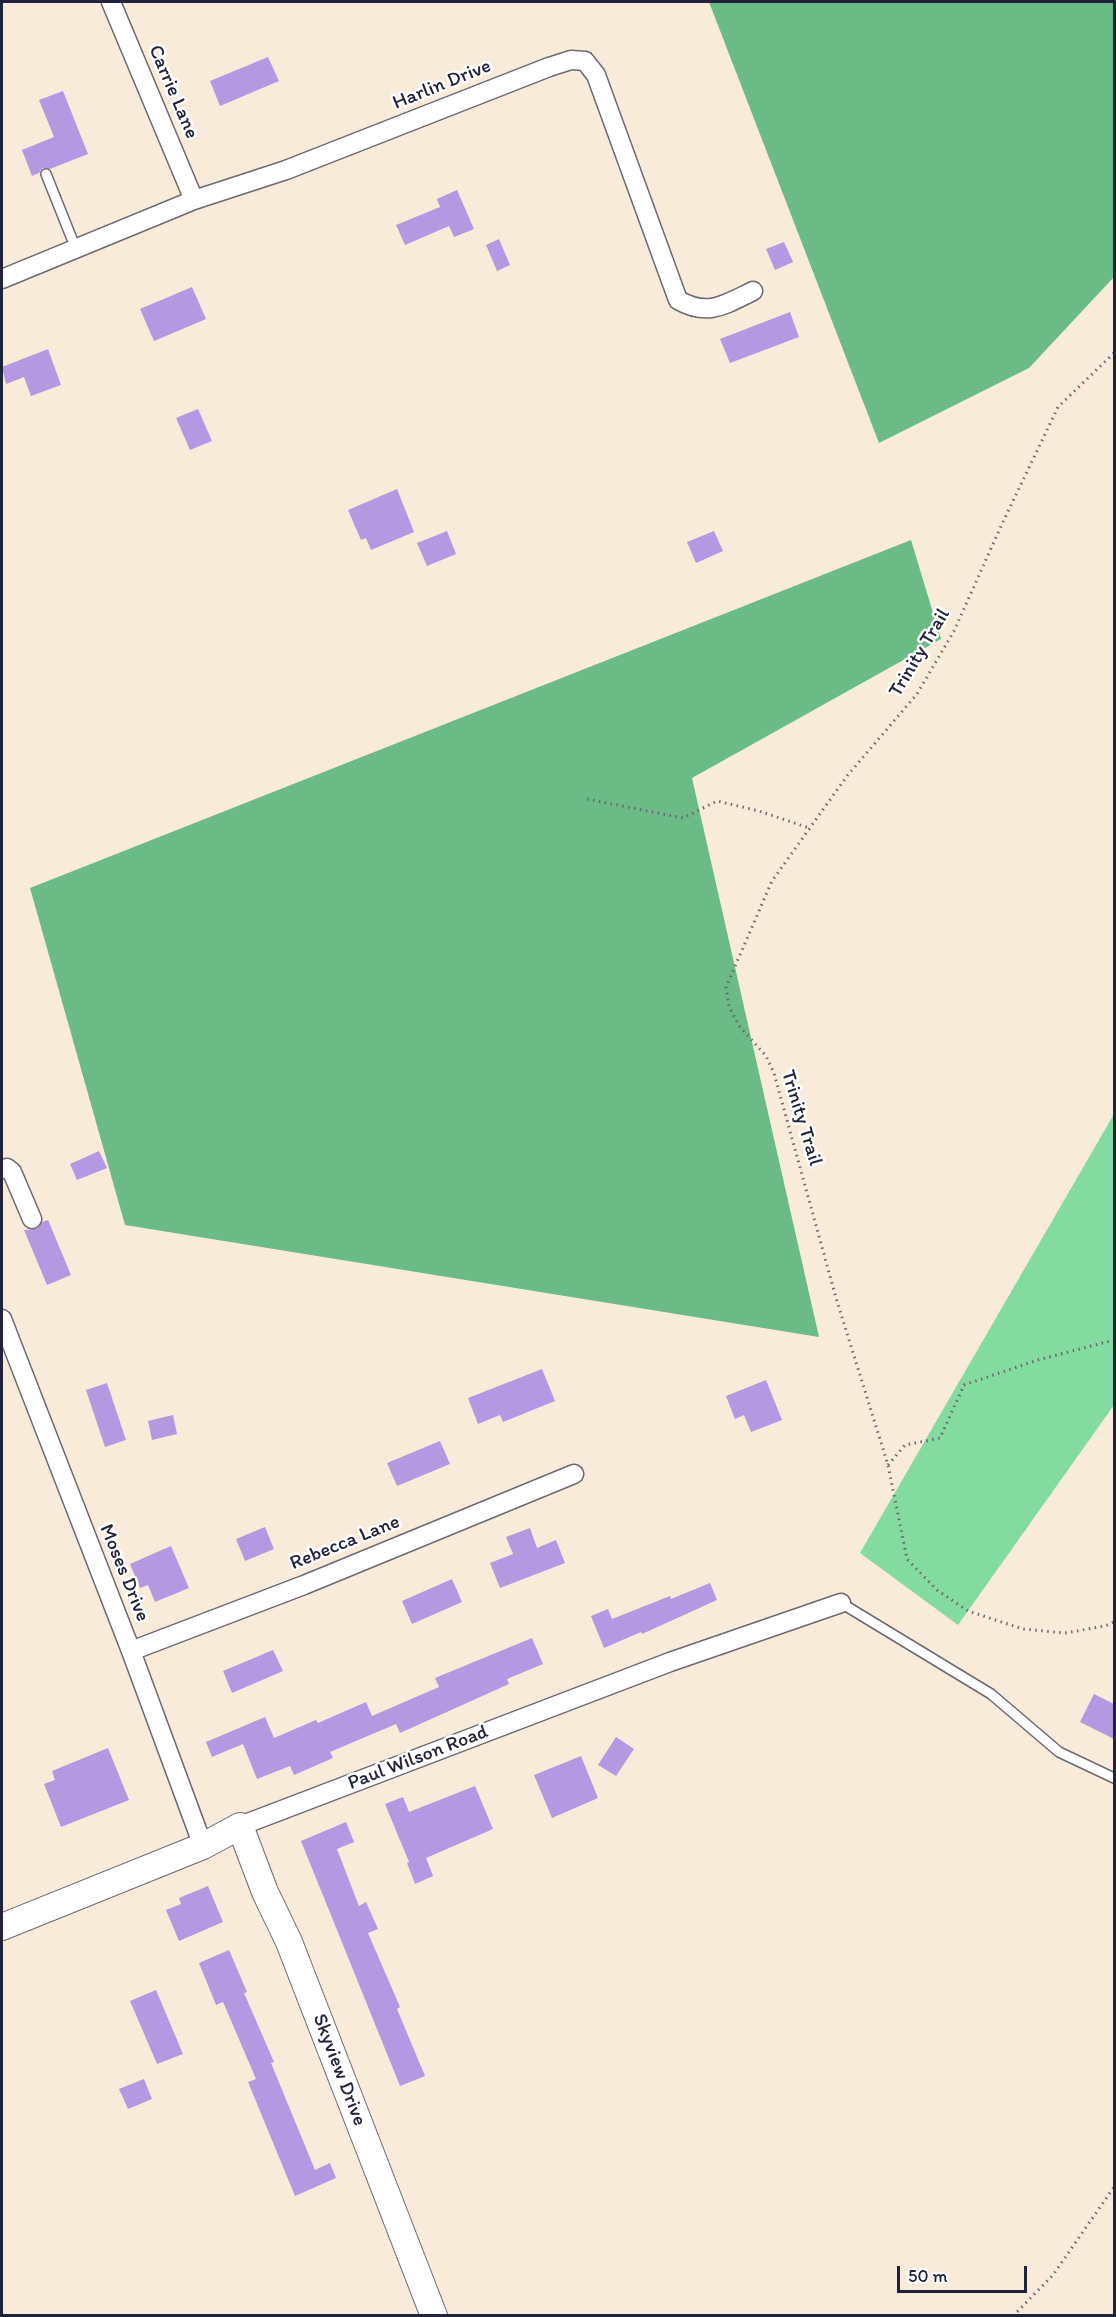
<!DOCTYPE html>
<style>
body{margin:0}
#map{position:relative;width:1116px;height:2317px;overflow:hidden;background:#f8ebd9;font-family:Itim,sans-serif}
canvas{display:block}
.frame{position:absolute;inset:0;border:3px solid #22223b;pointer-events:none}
.scale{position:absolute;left:897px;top:2266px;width:130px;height:27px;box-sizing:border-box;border:3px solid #22223b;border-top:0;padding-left:8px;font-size:18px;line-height:21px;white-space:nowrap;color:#22223b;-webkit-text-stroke:4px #fff;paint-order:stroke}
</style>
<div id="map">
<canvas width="1116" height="2317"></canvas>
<div class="frame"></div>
<div class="scale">50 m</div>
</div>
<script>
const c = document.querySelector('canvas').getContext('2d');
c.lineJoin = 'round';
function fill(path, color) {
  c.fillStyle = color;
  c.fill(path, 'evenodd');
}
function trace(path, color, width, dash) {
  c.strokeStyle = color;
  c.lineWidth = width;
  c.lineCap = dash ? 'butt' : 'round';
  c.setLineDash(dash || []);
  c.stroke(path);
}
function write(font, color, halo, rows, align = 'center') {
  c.font = font + ' Itim,sans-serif';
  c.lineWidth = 5;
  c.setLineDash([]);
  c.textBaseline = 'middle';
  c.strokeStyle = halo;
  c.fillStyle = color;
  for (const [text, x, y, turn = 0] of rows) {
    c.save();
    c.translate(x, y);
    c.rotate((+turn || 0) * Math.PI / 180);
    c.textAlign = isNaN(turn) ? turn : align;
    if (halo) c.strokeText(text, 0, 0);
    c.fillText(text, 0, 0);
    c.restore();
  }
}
fill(new Path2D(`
 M1114 1114V1405L958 1625 860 1553Z`), '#83db9f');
fill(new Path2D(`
 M709 2H1114V277L1029 368 879 443Z
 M911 540 941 639 692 778 819 1337 125 1225 30 888Z`), '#6abb86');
fill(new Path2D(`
 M268 57 279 81 220 106 210 81Z
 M63 91 88 154 50 169 43 168 39 173 32 176 22 150 54 137 39 100Z
 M457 190 474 229 454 237 449 226 405 245 396 225 440 207 437 199Z
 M499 239 510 265 497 271 486 245Z
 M784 242 793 262 775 270 766 249Z
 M192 287 206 319 154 341 140 309Z
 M790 312 799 337 730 363 720 339Z
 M48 349 61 385 31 396 24 377 6 384 2 367Z
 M198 409 212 441 190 450 176 418Z
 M397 489 414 532 371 550 366 538 361 540 348 510Z
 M447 531 456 554 427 566 417 543Z
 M714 531 723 551 696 563 687 542Z
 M99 1151 107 1168 77 1180 70 1164Z
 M48 1220 71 1275 47 1285 24 1230 37 1229 42 1222Z
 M542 1369 555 1401 503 1422 500 1415 478 1424 468 1398Z
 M766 1380 782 1420 751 1432 744 1415 735 1419 726 1396Z
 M107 1383 126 1440 105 1447 86 1390Z
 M173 1415 177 1434 152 1440 148 1421Z
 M440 1441 450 1464 397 1486 387 1463Z
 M265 1527 274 1549 245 1561 236 1539Z
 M530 1528 537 1548 556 1540 565 1563 500 1588 490 1563 513 1554 506 1537Z
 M171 1546 189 1588 155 1602 148 1585 140 1588 130 1564Z
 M452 1579 462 1602 412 1624 402 1601Z
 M710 1583 717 1600 642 1634 641 1632 604 1648 591 1616 608 1609 612 1619 670 1596 671 1599Z
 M532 1638 543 1664 507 1679 509 1684 400 1733 396 1724 330 1752 333 1758 294 1775 290 1766 257 1779 243 1744 212 1757 206 1742 265 1717 274 1738 316 1720 318 1723 366 1702 372 1716 439 1687 435 1678Z
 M273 1650 283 1671 232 1693 223 1671Z
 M1094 1694 1114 1704V1739L1080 1722Z
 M616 1737 634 1749 616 1776 598 1765Z
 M108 1748 129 1800 61 1827 44 1784 55 1780 52 1771Z
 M581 1756 598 1798 552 1818 534 1775Z
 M475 1786 493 1829 426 1858 433 1876 415 1884 407 1863 409 1862 385 1804 403 1797 409 1812Z
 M346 1822 354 1842 337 1849 359 1906 366 1902 378 1929 368 1933 400 2007 397 2009 425 2076 400 2086 301 1841Z
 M208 1886 223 1922 179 1941 166 1910 181 1904 179 1898Z
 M229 1950 247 1992 244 1993 274 2062 271 2063 315 2170 330 2163 336 2178 295 2196 248 2082 256 2079 223 2002 216 2005 199 1963Z
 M156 1990 183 2054 157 2064 130 2001Z
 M144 2079 152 2099 128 2109 119 2089Z`), '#b498e1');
const lane = new Path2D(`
 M46 174 76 249
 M841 1603 991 1694 1059 1752 1114 1778`);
const street = new Path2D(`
 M111 2 194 200
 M2 279 194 200 286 170 549 67 571 60 585 61 596 75 678 300C708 317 724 305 753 291
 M2 1169 7 1168 12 1172 32 1219
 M2 1319 131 1651 203 1846
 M131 1651 304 1585 574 1474
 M240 1826 670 1662 841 1603`);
const secondary = new Path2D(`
 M2 1927 203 1846 240 1826 265 1892 289 1942 434 2316`);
trace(lane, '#6d6872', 12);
trace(street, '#6d6872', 21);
trace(secondary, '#6d6872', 28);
trace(new Path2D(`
 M1114 353 1058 407 1002 524 954 631 917 694 847 776 772 881 726 987 729 1007 740 1027 766 1056 774 1073 836 1298 888 1465 907 1559 937 1590 968 1611 1023 1629 1065 1633 1105 1626 1114 1622
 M587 799 683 818 717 801 759 811 809 828
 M888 1465 905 1445 940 1438 964 1385 1038 1360 1114 1340
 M1013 2316 1053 2275 1114 2187`), '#6d6872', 3, [1.5, 4.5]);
trace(lane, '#fff', 9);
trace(street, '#fff', 18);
trace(secondary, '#fff', 26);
write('20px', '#22223b', '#fff', [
 ["Harlin Drive",442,85,-22],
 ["Carrie Lane",173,92,67],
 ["Trinity Trail",920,653,-59],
 ["Trinity Trail",801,1118,73],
 ["Rebecca Lane",345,1543,-22],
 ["Moses Drive",124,1573,68],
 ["Paul Wilson Road",418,1758,-21],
 ["Skyview Drive",339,2070,69]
]);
</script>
